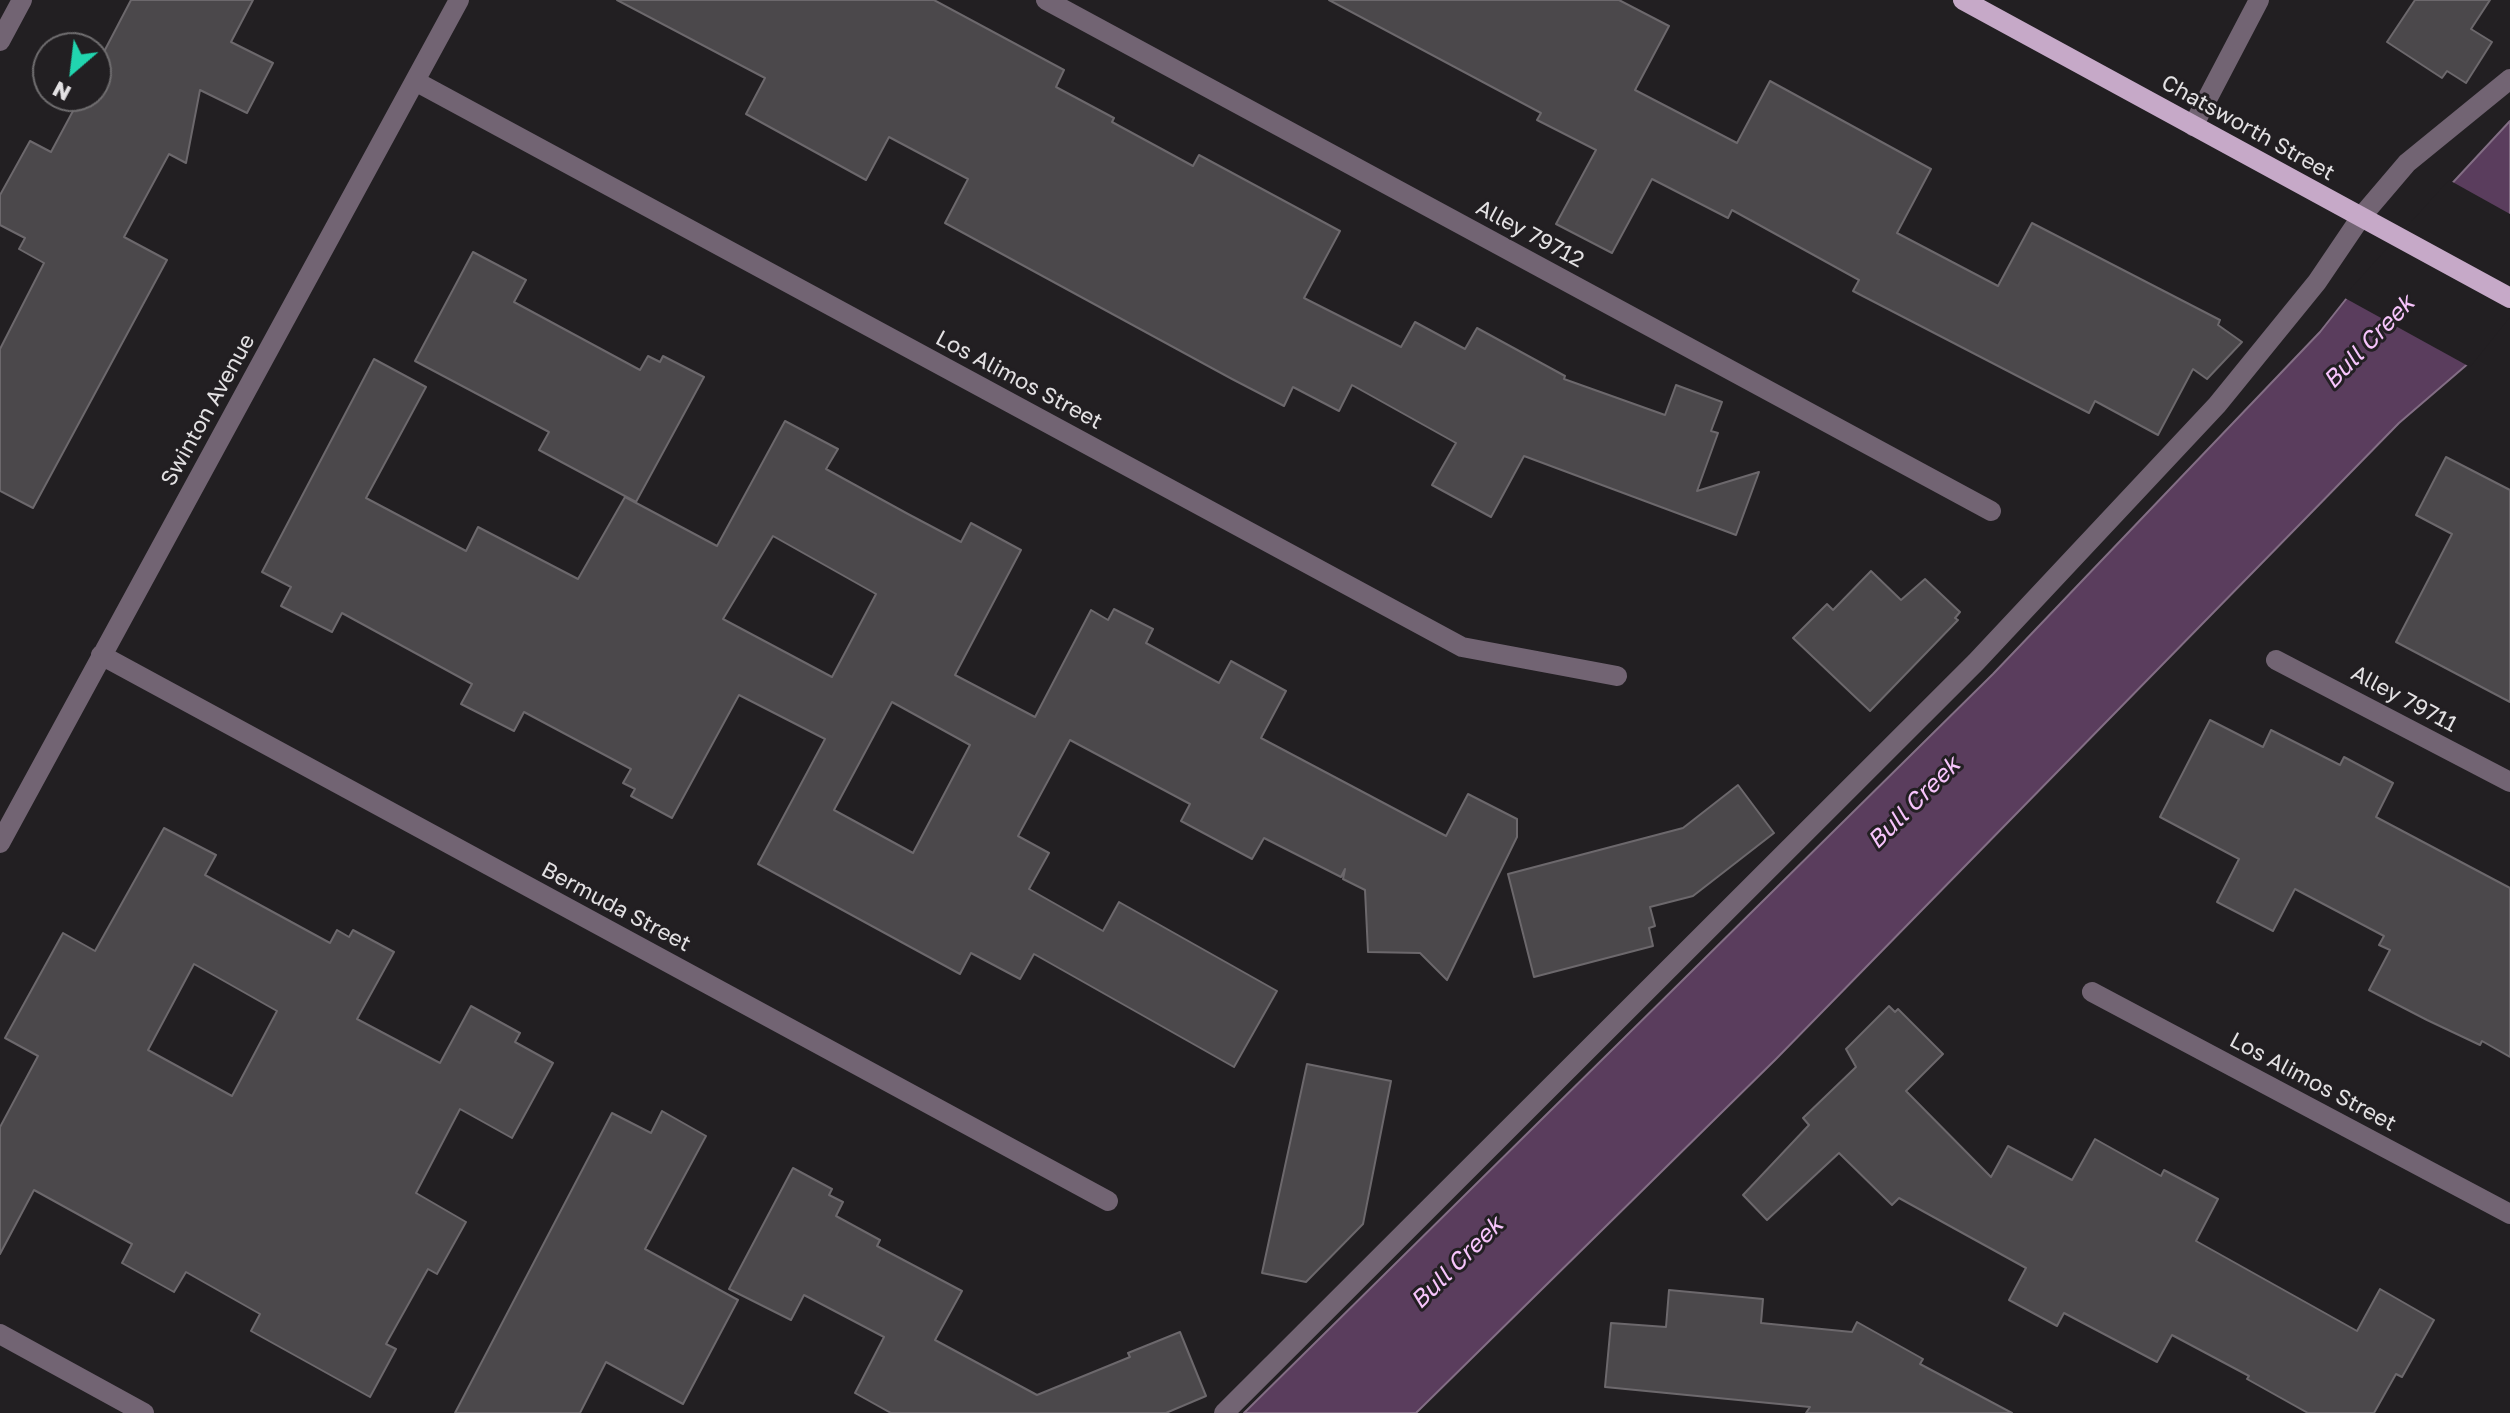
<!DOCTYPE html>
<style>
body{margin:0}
#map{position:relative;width:2510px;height:1413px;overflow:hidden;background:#221f22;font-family:"Golos Text",sans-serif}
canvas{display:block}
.north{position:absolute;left:32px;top:32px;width:80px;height:80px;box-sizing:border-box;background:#221f22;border:2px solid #6f6d6f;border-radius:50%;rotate:208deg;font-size:22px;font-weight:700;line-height:32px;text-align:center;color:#e3e1e3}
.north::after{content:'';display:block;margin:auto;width:28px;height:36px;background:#21d5af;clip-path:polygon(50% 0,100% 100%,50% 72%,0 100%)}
</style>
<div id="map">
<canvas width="2510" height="1413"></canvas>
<div class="north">N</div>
</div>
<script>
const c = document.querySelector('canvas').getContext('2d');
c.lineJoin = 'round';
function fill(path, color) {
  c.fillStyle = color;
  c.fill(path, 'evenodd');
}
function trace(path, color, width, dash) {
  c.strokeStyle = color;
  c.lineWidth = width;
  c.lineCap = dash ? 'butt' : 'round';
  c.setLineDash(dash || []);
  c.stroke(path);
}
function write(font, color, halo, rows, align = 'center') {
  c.font = font + ' "Golos Text",sans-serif';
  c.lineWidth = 6;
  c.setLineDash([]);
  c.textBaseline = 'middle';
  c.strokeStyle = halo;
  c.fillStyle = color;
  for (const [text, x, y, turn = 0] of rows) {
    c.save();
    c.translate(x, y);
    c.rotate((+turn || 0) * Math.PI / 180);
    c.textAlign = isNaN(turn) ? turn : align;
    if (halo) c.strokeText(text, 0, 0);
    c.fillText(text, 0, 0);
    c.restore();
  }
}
const water = new Path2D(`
 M2510 121V310L2470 362 2399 423 1776 1059 1416 1413H1244L1993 674 2320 332 2354 289Z`);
fill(water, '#5a3d5d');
trace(water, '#836e85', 2);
fill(new Path2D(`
 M2449 180 2510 214V317L2470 367 2343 297Z`), '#221f22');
const building = new Path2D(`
 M131 0H253L231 42 273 63 247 113 200 90 186 163 169 154 124 237 167 260 33 508 0 491V349L44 263 19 249 25 238 0 225V195L30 141 51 152 81 96H96V67Z
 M617 0H934L1064 70 1056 87 1114 118 1112 122 1193 166 1199 155 1340 231 1304 298 1401 347 1415 322 1465 349 1477 328 1565 376 1564 379 1665 415 1676 385 1722 402 1711 431 1718 433 1697 491 1759 472 1736 535 1524 456 1491 517 1432 485 1456 443 1352 385 1339 411 1293 387 1284 406 1232 379 945 223 968 179 889 137 866 180 746 114 765 78Z
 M1329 0H1619L1669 26 1635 90 1737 143 1770 81 1931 169 1897 233 1998 286 2032 223 2220 320 2218 325 2242 342 2207 379 2193 369 2158 435 2095 401 2089 413 1853 291 1859 280 1732 210 1728 218 1652 179 1612 253 1556 224 1596 150 1537 120 1541 113Z
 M2415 0H2490L2471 29 2492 42 2466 83 2447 71 2442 78 2387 42Z
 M473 252 526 280 514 302 640 370 648 356 660 362 663 356 704 377 636 502 539 450 549 432 415 361Z
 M374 359 426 387 366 498 466 551 478 527 578 579 625 497 717 546 785 421 838 449 826 469 908 514 961 542 971 523 1021 550 955 675 1035 717 1091 610 1108 620 1114 609 1153 629 1146 643 1219 683 1231 661 1286 691 1261 738 1446 836 1468 794 1517 819V837L1447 980 1420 953 1368 952 1365 890 1343 879 1345 869 1341 877 1264 838 1252 859 1181 821 1190 804 1070 740 1018 836 1049 853 1029 889 1103 931 1119 902 1277 991 1234 1067 1034 954 1020 979 971 953 960 974 758 864 825 739 739 695 672 818 631 796 635 789 623 783 631 769 524 712 514 731 461 704 472 684 342 613 332 632 281 606 291 587 262 572ZM773 536 876 594 832 677 723 619ZM892 702 970 745 913 853 834 810Z
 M2446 457 2510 490V702L2396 642 2452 534 2416 515Z
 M1871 571 1901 600 1925 579 1960 612 1955 618 1958 620 1870 711 1793 638 1827 604 1833 610Z
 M2210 720 2263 747 2271 730 2340 765 2344 757 2393 783 2376 817 2510 888V1057L2482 1041 2480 1045 2427 1020 2369 990 2390 950 2379 945 2384 936 2295 889 2273 931 2217 902 2239 859 2160 817Z
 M1738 785 1774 833 1693 896 1650 907 1655 926 1649 928 1653 946 1534 977 1508 874 1683 828Z
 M164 828 216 855 205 875 330 943 337 930 349 937 353 930 394 952 357 1019 440 1063 471 1006 520 1033 515 1042 553 1063 512 1138 460 1109 416 1193 466 1222 437 1274 428 1269 386 1344 396 1349 370 1397 251 1331 260 1314 186 1272 174 1292 122 1263 132 1244 34 1190 0 1254V1127L38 1056 5 1038 63 933 95 951ZM194 964 277 1011 232 1096 148 1050Z
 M1889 1006 1895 1012 1898 1009 1943 1054 1906 1091 1991 1177 2008 1146 2072 1180 2095 1139 2161 1176 2164 1170 2218 1199 2196 1241 2357 1331 2380 1289 2434 1320 2402 1377 2396 1374 2374 1413H2308L2247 1379 2249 1376 2172 1335 2157 1362 2064 1313 2057 1326 2009 1300 2026 1268 1899 1198 1892 1205 1839 1153 1767 1220 1743 1195 1809 1125 1803 1118 1856 1067 1846 1049Z
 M1307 1064 1391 1081 1363 1224 1306 1282 1262 1273Z
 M662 1111 706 1136 645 1249 738 1300 683 1404 606 1362 580 1413H455L612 1113 651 1133Z
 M793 1168 832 1189 829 1195 843 1202 836 1216 880 1240 877 1246 962 1291 935 1340 1037 1395 1130 1357 1128 1353 1180 1332 1206 1396 1166 1413H891L855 1393 884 1337 804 1295 791 1320 729 1289Z
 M1669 1290 1763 1299 1761 1323 1852 1332 1857 1322 1923 1359 1920 1364 2012 1413H1806L1810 1407 1605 1387 1611 1323 1666 1327Z`);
fill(building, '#4b484b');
trace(building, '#6c686c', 2);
trace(new Path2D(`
 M1046 0 1991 511
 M0 41 22 0
 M415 81 1462 647 1617 676
 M2193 126 2259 0
 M101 655 1108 1201
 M2276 660 2510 782
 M0 843 459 0
 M2092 992 2510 1214
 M0 1334 144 1413
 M1224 1413 1976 662 2217 405 2317 282 2361 217 2407 163 2510 79`), '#726473', 20);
trace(new Path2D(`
 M1963 0 2510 298`), '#c6a9c8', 20);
write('22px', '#e3e1e3', '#221f22', [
 ["Chatsworth Street",2248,128,29],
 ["Alley 79712",1530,234,28],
 ["Los Alimos Street",1019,380,28],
 ["Swinton Avenue",208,410,-61],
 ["Alley 79711",2404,699,28],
 ["Bermuda Street",616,907,28],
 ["Los Alimos Street",2313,1082,28]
]);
write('italic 24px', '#f7c4fc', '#221f22', [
 ["Bull Creek",2369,342,-46],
 ["Bull Creek",1914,803,-45],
 ["Bull Creek",1457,1263,-45]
]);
</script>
